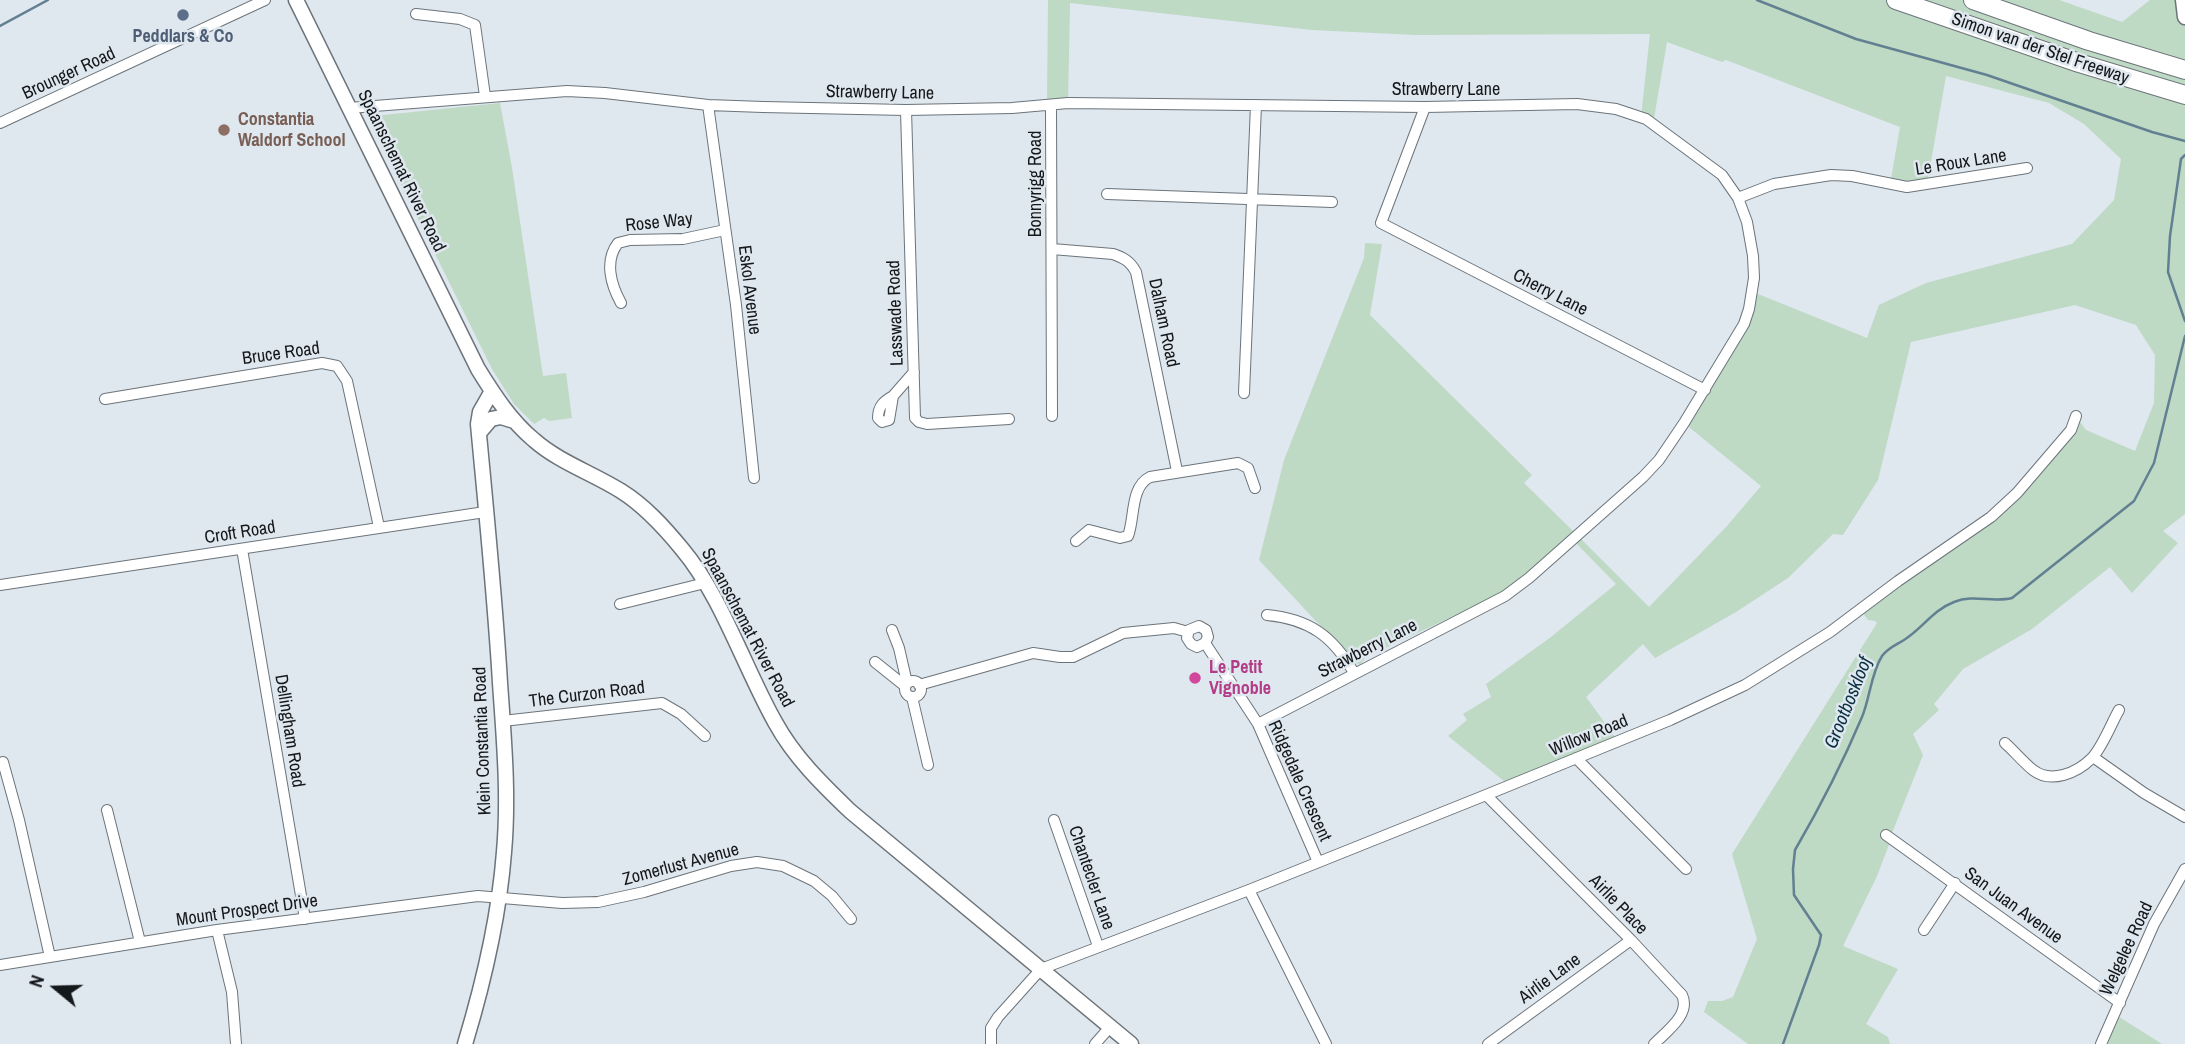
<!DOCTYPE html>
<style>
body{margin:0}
#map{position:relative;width:2185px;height:1044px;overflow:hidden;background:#dfe7ef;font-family:"Archivo Narrow",sans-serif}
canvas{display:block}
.north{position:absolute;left:21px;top:953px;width:70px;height:70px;-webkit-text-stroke:5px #dfe7ef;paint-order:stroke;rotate:289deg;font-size:19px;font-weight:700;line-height:28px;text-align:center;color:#15181b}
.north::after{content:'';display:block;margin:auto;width:24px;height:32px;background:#15181b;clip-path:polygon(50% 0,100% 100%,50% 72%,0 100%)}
</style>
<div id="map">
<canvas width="2185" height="1044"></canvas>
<div class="north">N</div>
</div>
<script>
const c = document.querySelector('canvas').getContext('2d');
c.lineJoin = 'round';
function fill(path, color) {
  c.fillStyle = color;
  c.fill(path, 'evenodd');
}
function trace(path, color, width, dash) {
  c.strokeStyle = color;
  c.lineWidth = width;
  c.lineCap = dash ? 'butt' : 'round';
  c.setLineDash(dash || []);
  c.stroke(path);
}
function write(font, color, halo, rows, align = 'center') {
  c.font = font + ' "Archivo Narrow",sans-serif';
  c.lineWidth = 5;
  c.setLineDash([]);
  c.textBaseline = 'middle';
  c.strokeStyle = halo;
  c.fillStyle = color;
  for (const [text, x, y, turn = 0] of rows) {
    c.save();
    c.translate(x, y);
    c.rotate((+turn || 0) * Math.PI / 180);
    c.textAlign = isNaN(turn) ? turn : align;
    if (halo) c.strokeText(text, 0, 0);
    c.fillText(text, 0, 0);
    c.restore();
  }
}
fill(new Path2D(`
 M1048 0H2059L2122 22 2150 0H2185V514L2163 531 2178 543 2132 593 2110 567 2032 629 1963 669 1934 704 1939 710 1913 734 1923 755 1892 833 1949 874 1944 881 1890 842 1877 876 1843 946 1898 969 1866 1024 1888 1037 1890 1044H1748L1704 1012 1708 1001H1722L1733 997 1757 939 1732 854 1877 623 1875 621 1868 620 1860 609 2017 493 2076 416 2086 430 2135 451 2154 403 2155 355 2136 325 2075 305 1911 342 1878 480 1843 535 1833 534 1788 578 1736 612 1655 658 1643 644 1586 697 1618 741 1509 785 1448 736 1467 720 1463 714 1491 697 1486 684 1551 637 1616 584 1573 540 1578 536 1649 607 1727 526 1761 486 1684 423 1734 344 1753 292 1867 338 1879 305 1926 283 2072 244 2114 200 2121 159 2084 124 2049 103 1946 76 1927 184 1890 185 1900 127 1726 60 1722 62 1667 42 1653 124 1641 117 1650 34 1416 35 1312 30 1070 3 1068 103 1047 106Z
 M500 103 512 168 543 376 566 373 572 418 549 421 544 418 534 424 514 404 492 369 370 122 374 116Z
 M1365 243 1382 244 1370 315 1532 475 1524 483 1574 532 1512 585 1492 598 1366 657 1360 665 1354 662 1259 560 1284 460 1364 258Z
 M2119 1017 2162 1044H2106Z`), '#bed9c4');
trace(new Path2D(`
 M1757 0 1856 39 1987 75 2152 132 2185 141
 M0 26 48 0
 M2185 155 2181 159 2170 236 2168 272 2185 321
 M1783 1044 1819 945 1821 935 1794 895 1793 869 1795 850C1820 807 1843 762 1862 717 1870 698 1871 673 1882 656 1888 648 1896 645 1904 640 1922 629 1933 610 1954 602 1974 594 1992 603 2012 598L2134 501 2154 463 2185 336`), '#628091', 2.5);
const street = new Path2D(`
 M416 14 460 19 475 25 485 96
 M708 105 736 305 754 478
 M1051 106 1052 416
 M1425 107 1381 223 1705 390
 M349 108 567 91 605 93 708 105 763 107 906 110 1012 108 1068 103 1425 107 1577 104 1616 109 1646 119 1722 175 1738 198 1747 222 1753 256 1754 278 1749 309 1744 324 1684 423 1659 460 1643 477 1529 578 1505 596 1258 724
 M906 110 915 418 919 422 927 424 1009 419
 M0 123 265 0
 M1107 194 1332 202
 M1738 198 1774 184 1831 175 1852 176 1907 187 2027 168
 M1052 249 1113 254C1124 258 1130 261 1136 272L1177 471
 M621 303C611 285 604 261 618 243L630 240 683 239 725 230
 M1244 393 1256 105
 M893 396C884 401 878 406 878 418L882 422 889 420 893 396 914 372
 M105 399 322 363 337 366 347 381 379 527
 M1076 541 1089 530 1120 538 1128 536C1135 518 1130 487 1150 477L1238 463 1248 468 1255 488
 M242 549 305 919
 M0 585 485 512
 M620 604 705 583
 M1267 615C1309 619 1333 636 1354 673
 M892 630 899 648 907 683
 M1205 643 1197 647 1191 644 1187 638 1189 630 1199 626 1206 630 1208 637 1205 643 1258 724 1318 862
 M875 662 905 686
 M905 689a8 8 0 1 1 16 0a8 8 0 1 1-16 0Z
 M919 685 1033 653 1060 657H1073L1123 633 1174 628 1188 632
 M912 697 928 765
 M503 721 662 703 681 714 705 736
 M2005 743C2014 751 2023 762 2033 770 2051 784 2077 773 2092 758 2103 746 2111 724 2119 710
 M2093 757 2144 793 2185 817
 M1576 758 1686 869
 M3 762 19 820 50 957
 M1486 795 1631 940 1682 995C1691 1014 1667 1031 1654 1044
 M107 810 140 942
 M1054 820 1098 946
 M1886 835 2120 1003
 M1249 890 1326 1044
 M217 930 232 992 236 1044
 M1924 930 1955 883
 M0 965 217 930 478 896 562 903 598 902 644 892 731 866 757 862 783 866 814 881 832 896 851 919
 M991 1044V1028L998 1017 1041 969 1249 890 1486 795 1670 720 1745 685 1830 632 1898 581 1991 517 2017 493 2071 430 2076 416
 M1095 1044 1110 1027
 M1488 1044 1631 940
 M2101 1044 2154 924 2185 869`);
const secondary = new Path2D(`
 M296 0 478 369C494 395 511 421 534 440 559 462 592 473 621 491 645 506 664 527 682 549 721 595 745 669 775 722 794 757 822 784 850 811L1131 1044
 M2183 0 2185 17
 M479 433 491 419 501 417 514 421
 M465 1044C484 981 499 918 504 852 509 796 504 740 500 683 495 597 486 510 478 424L480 412 492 391`);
const highway = new Path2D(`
 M1896 0 2079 63 2185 95
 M1973 0 2089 41 2185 70`);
trace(street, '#6c747a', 12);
trace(secondary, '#6c747a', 17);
trace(highway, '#6c747a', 20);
trace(street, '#fff', 10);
trace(secondary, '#fff', 14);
trace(highway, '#fff', 18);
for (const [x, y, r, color] of [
 [183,15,7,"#5c6f8a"],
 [224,130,7,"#8d6e63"],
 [1195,678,7,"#d1479c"]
]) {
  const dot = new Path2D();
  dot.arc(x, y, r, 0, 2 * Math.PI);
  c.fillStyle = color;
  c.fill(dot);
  trace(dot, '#dfe7ef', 2.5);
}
write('bold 18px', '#4e5e75', '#dfe7ef', [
 ["Peddlars & Co",183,37]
]);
write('18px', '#15181b', '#dfe7ef', [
 ["Simon van der Stel Freeway",2040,49,19],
 ["Brounger Road",69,74,-25],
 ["Strawberry Lane",1446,90],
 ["Strawberry Lane",880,93,1],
 ["Le Roux Lane",1961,163,-9],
 ["Spaanschemat River Road",401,171,64],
 ["Bonnyrigg Road",1036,184,-90],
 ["Rose Way",659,223,-6],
 ["Eskol Avenue",749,290,83],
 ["Cherry Lane",1550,293,27],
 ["Lasswade Road",896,313,-92],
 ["Dalham Road",1163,323,78],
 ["Bruce Road",281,354,-8],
 ["Croft Road",240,533,-9],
 ["Spaanschemat River Road",747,628,62],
 ["Strawberry Lane",1368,649,-27],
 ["The Curzon Road",587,695,-7],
 ["Dellingham Road",289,731,81],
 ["Willow Road",1589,736,-22],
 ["Klein Constantia Road",483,741,-92],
 ["Ridgedale Crescent",1299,781,66],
 ["Zomerlust Avenue",681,865,-15],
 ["Chantecler Lane",1091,878,71],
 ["Airlie Place",1618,905,46],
 ["San Juan Avenue",2013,906,36],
 ["Mount Prospect Drive",247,911,-8],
 ["Welgelee Road",2127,949,-65],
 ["Airlie Lane",1550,979,-36]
]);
write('bold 18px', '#785e54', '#dfe7ef', [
 ["Constantia",238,120],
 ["Waldorf School",238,141]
], 'left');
write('bold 18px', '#b23c85', '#dfe7ef', [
 ["Le Petit",1209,668],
 ["Vignoble",1209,689]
], 'left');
write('italic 19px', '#0b3142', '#dfe7ef', [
 ["Grootboskloof",1849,703,-68]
]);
</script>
